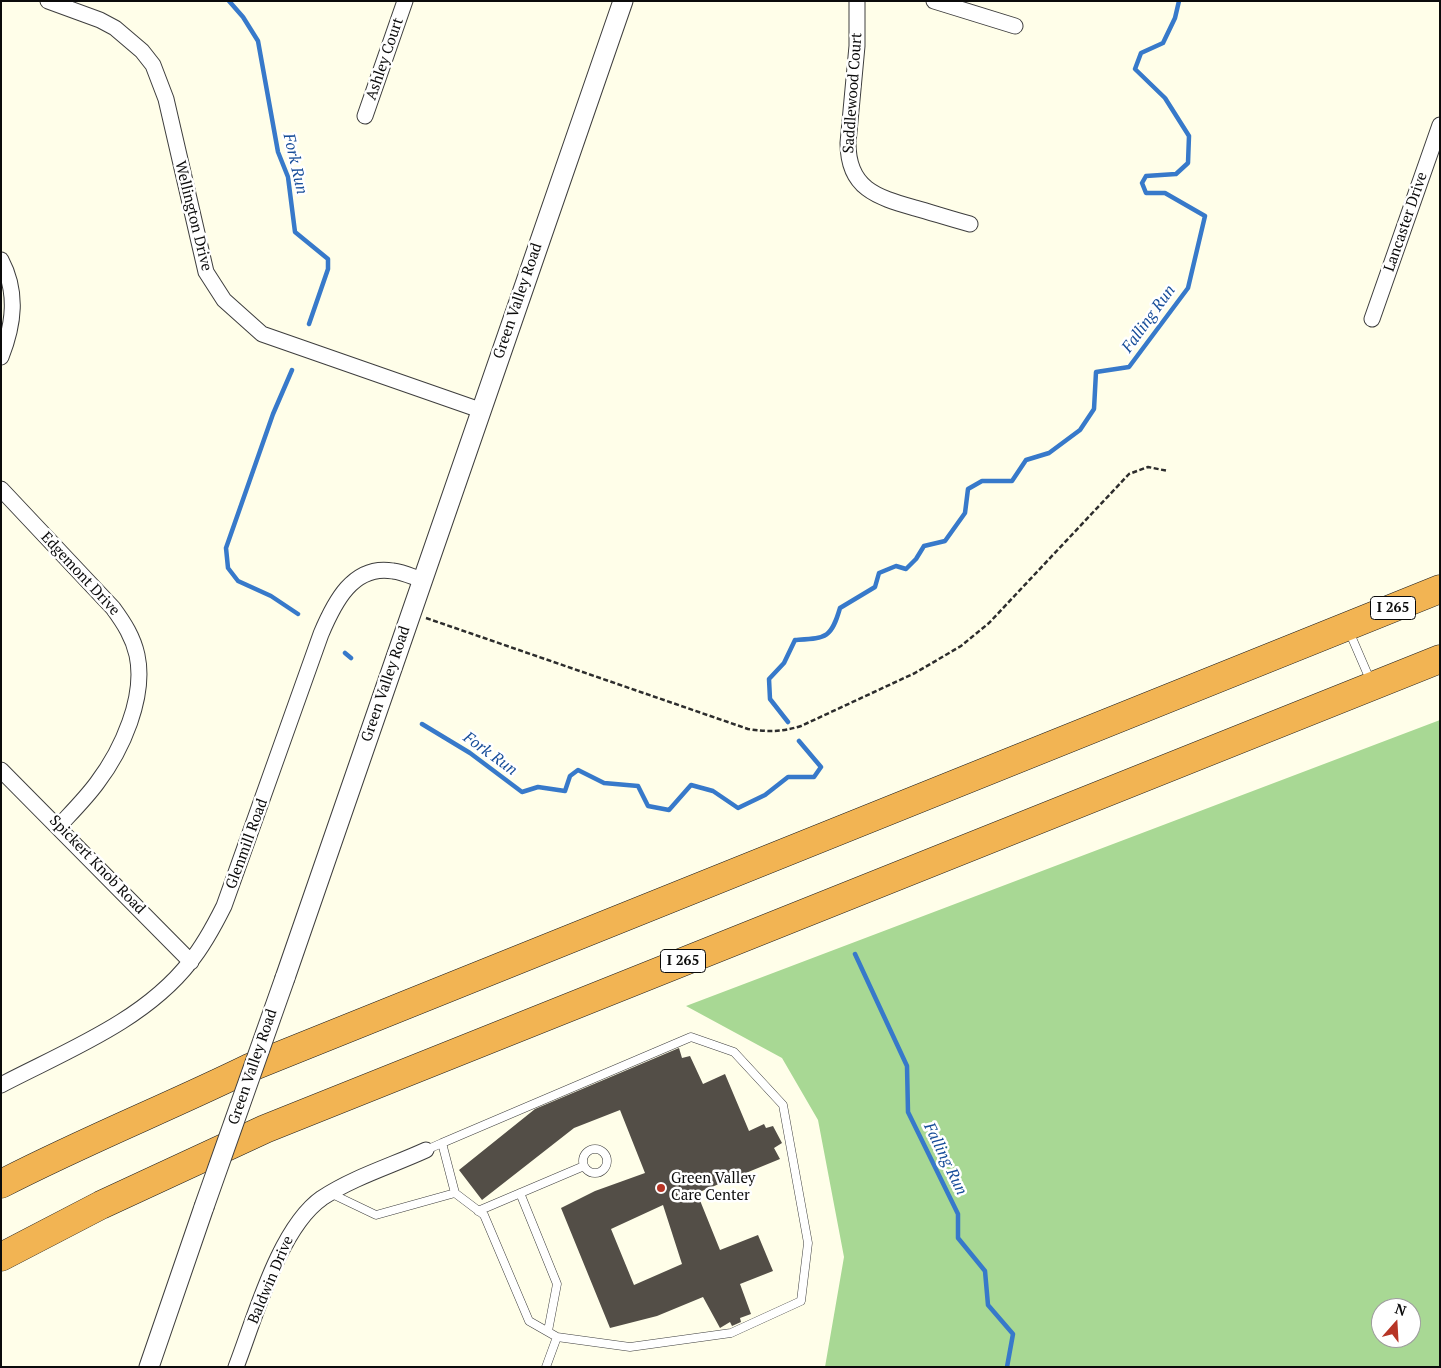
<!DOCTYPE html>
<style>
body{margin:0}
#map{position:relative;width:1441px;height:1368px;overflow:hidden;background:#fffee9;font-family:"PT Serif",serif}
canvas{display:block}
.frame{position:absolute;inset:0;border:2px solid #0b0b0b;pointer-events:none}
.north{position:absolute;left:1371px;top:1298px;width:50px;height:50px;box-sizing:border-box;background:#fff;border:1px solid #9d9d9d;border-radius:50%;rotate:19deg;font-size:14px;font-weight:700;line-height:20px;text-align:center;color:#0b0b0b}
.north::after{content:'';display:block;margin:auto;width:18px;height:22px;background:#b73526;clip-path:polygon(50% 0,100% 100%,50% 72%,0 100%)}
</style>
<div id="map">
<canvas width="1441" height="1368"></canvas>
<div class="frame"></div>
<div class="north">N</div>
</div>
<script>
const c = document.querySelector('canvas').getContext('2d');
c.lineJoin = 'round';
function fill(path, color) {
  c.fillStyle = color;
  c.fill(path, 'evenodd');
}
function trace(path, color, width, dash) {
  c.strokeStyle = color;
  c.lineWidth = width;
  c.lineCap = dash ? 'butt' : 'round';
  c.setLineDash(dash || []);
  c.stroke(path);
}
function write(font, color, halo, rows, align = 'center') {
  c.font = font + ' "PT Serif",serif';
  c.lineWidth = 5;
  c.setLineDash([]);
  c.textBaseline = 'middle';
  c.strokeStyle = halo;
  c.fillStyle = color;
  for (const [text, x, y, turn = 0] of rows) {
    c.save();
    c.translate(x, y);
    c.rotate((+turn || 0) * Math.PI / 180);
    c.textAlign = isNaN(turn) ? turn : align;
    if (halo) c.strokeText(text, 0, 0);
    c.fillText(text, 0, 0);
    c.restore();
  }
}
fill(new Path2D(`
 M1440 720V1367H825L844 1257 818 1120 782 1058 686 1006ZM1381 1308H1411V1338H1381Z`), '#a8d894');
trace(new Path2D(`
 M229 1 243 17 258 41 278 152 288 177 295 232 328 259V269L309 324
 M292 370 273 414 226 548 228 568 238 581 271 596 298 614
 M345 653 351 658
 M788 722 770 699 769 679 784 663 795 640C826 638 831 639 840 608L875 587 879 573 896 566 906 569 916 559 924 546 945 541 965 513 968 489 982 481H1012L1026 460 1049 453 1080 430 1094 409 1096 372 1129 367 1188 288 1205 216 1165 193H1146L1142 183 1146 176 1176 174 1188 163 1189 136 1165 98 1135 69 1141 53 1163 43 1175 18 1179 1
 M422 724 470 753 522 792 538 787 565 791 570 776 578 770 604 783 638 786 648 806 669 810 691 785 713 791 738 808 765 795 788 777H814L821 767 799 741
 M855 954 907 1066 908 1112 958 1214V1238L985 1271 988 1305 1013 1334 1007 1367`), '#3779ca', 4.5);
fill(new Path2D(`
 M679 1048 682 1058 690 1056 703 1084 725 1074 749 1131 764 1124 766 1128 773 1126 782 1143 774 1148 780 1159 697 1193 720 1250 758 1235 773 1271 740 1284 751 1314 740 1318 741 1322 732 1326 730 1322 720 1328 703 1297 657 1316 610 1328 561 1208 595 1191 645 1173 620 1110 574 1128 482 1200 459 1170 535 1109ZM663 1205 682 1264 634 1285 611 1229Z`), '#534e47');
const service = new Path2D(`
 M1349 631 1371 682
 M583 1161a12 12 0 1 1 24 0a12 12 0 1 1-24 0Z
 M426 1150 442 1143 455 1193 484 1215 529 1321 557 1337 630 1347 731 1333 801 1301 808 1243 783 1105 734 1052 691 1037 442 1143
 M330 1193 376 1215 455 1193
 M520 1193 557 1284 548 1331
 M478 1211 584 1166
 M546 1367 557 1337`);
const minor = new Path2D(`
 M48 1 100 20 115 28 142 51 153 65 166 99 206 272 224 300 262 334 480 410
 M857 1V46L848 143C848 189 877 197 915 208 933 213 951 219 970 224
 M934 1 1015 26
 M365 116 405 1
 M1 260C18 292 14 324 1 357
 M1372 319 1440 125
 M1 489 113 608C124 623 133 637 137 655 146 697 122 750 97 783 86 798 72 812 59 826
 M1 770 191 962
 M1 1085C66 1051 144 1021 190 962 204 945 214 926 224 906L321 634C334 603 353 564 393 571 403 572 413 577 422 580
 M236 1367C255 1318 279 1228 322 1198 354 1177 391 1166 426 1150`);
const tertiary = new Path2D(`
 M285 978 623 1
 M149 1367 204 1207`);
const motorway = new Path2D(`
 M1 1184C82 1142 167 1108 249 1068L1440 589
 M1 1257 101 1205 265 1129 1440 659`);
trace(service, '#3e3e3e', 9);
trace(minor, '#3e3e3e', 17);
trace(tertiary, '#3e3e3e', 21);
trace(motorway, '#1c1c1c', 29);
trace(new Path2D(`
 M426 618 748 729C768 732 782 732 801 726L915 673 961 646 989 623 1129 474 1148 467 1168 471`), '#2d2d2d', 2.5, [5, 2.5]);
trace(service, '#fff', 8);
trace(minor, '#fff', 15);
trace(tertiary, '#fff', 19);
trace(motorway, '#f2b453', 28);
const tertiaryBridge = new Path2D(`
 M204 1207 285 978`);
trace(tertiaryBridge, '#3e3e3e', 21, []);
trace(tertiaryBridge, '#fff', 19);
for (const [x, y, r, color] of [
 [661,1188,5,"#b73526"]
]) {
  const dot = new Path2D();
  dot.arc(x, y, r, 0, 2 * Math.PI);
  c.fillStyle = color;
  c.fill(dot);
  trace(dot, '#fff', 2);
}
for (const [x, y, w] of [
 [1393,608,45],
 [683,961,45]
]) {
  const box = new Path2D();
  box.roundRect(x - w / 2, y - 11.5, w, 23, 4);
  c.fillStyle = '#fff';
  c.fill(box);
  trace(box, '#0b0b0b', 1);
}
write('bold 14px', '#0b0b0b', null, [
 ["I 265",1393,608],
 ["I 265",683,961]
]);
write('15px', '#0b0b0b', '#fff', [
 ["Ashley Court",385,59,-71],
 ["Saddlewood Court",853,93,-86],
 ["Wellington Drive",193,216,76],
 ["Lancaster Drive",1406,222,-71],
 ["Green Valley Road",518,301,-71],
 ["Edgemont Drive",80,574,47],
 ["Green Valley Road",386,684,-71],
 ["Glenmill Road",247,844,-70],
 ["Spickert Knob Road",97,865,46],
 ["Green Valley Road",253,1067,-71],
 ["Baldwin Drive",271,1280,-67]
]);
write('15px', '#0b0b0b', '#fff', [
 ["Green Valley",671,1179],
 ["Care Center",671,1196]
], 'left');
write('italic 16px', '#174d99', '#fff', [
 ["Fork Run",295,164,77],
 ["Falling Run",1149,319,-54],
 ["Fork Run",490,754,36],
 ["Falling Run",945,1159,64]
]);
</script>
